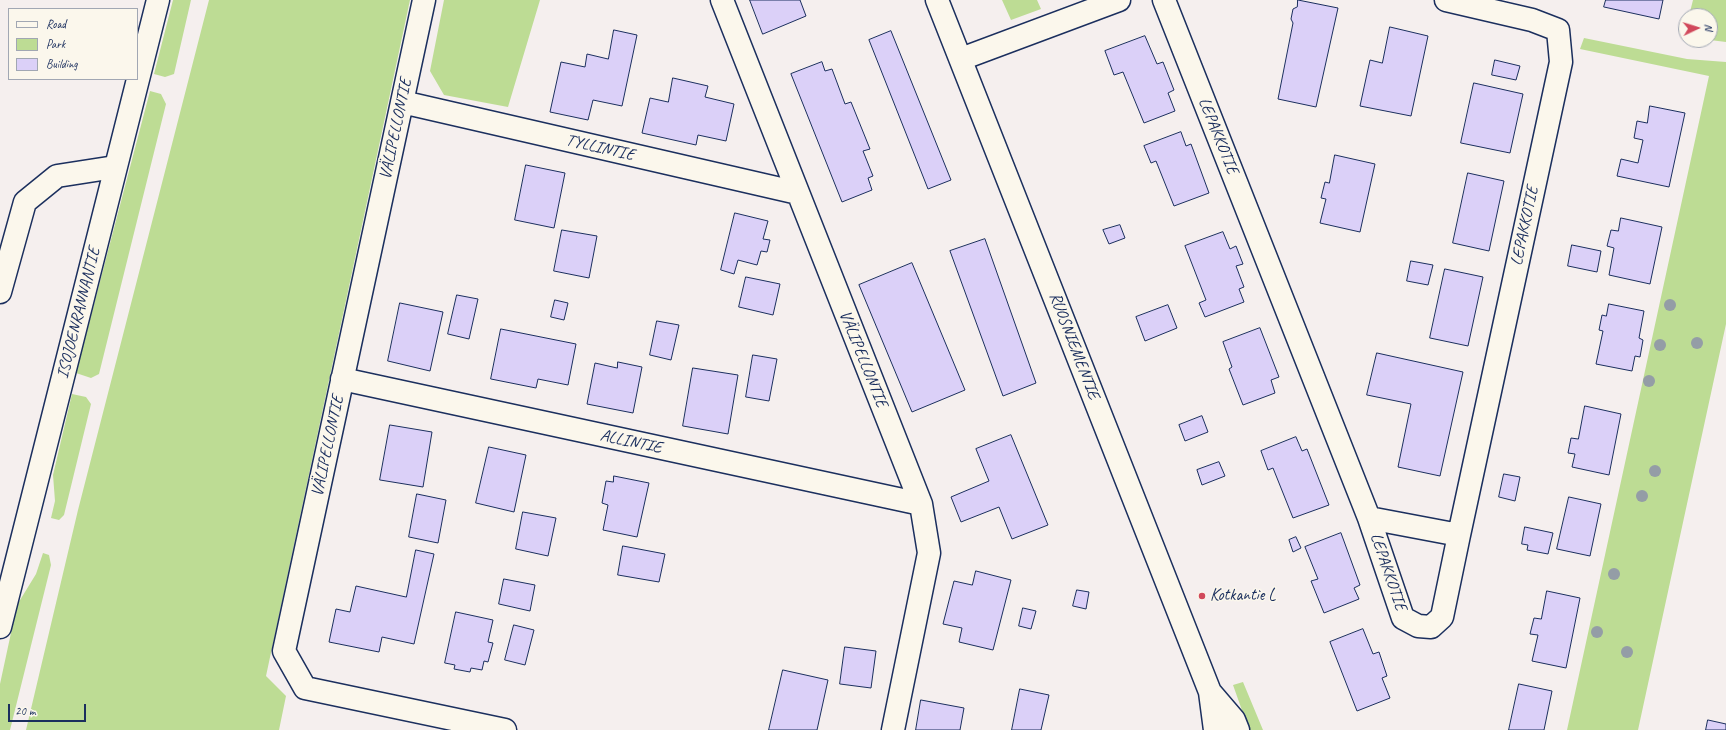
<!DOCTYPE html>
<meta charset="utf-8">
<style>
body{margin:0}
#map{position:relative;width:1726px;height:730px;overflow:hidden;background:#f5efee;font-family:Caveat,sans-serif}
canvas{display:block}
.legend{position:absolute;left:8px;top:8px;width:130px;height:72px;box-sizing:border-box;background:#fbf7ec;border:1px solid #a1a7b3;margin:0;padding:5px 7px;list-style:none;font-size:12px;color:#1b2f5e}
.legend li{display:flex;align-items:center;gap:8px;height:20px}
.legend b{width:20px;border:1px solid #a1a7b3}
.north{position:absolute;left:1678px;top:8px;width:40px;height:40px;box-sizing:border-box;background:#fbf7ec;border:1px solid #a1a7b3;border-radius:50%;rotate:86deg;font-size:11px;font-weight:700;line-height:16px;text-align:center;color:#1b2f5e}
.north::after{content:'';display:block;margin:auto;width:14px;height:18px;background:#d1495b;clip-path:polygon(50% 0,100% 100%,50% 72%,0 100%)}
.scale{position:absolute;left:8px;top:704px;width:78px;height:18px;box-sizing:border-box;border:2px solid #1b2f5e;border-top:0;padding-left:5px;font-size:12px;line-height:14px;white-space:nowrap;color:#1b2f5e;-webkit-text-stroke:3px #fbf7ec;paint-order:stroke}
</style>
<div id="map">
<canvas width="1726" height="730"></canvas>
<ul class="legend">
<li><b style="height:5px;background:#fbf7ec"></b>Road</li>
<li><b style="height:11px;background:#bddc94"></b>Park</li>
<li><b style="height:11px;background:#dbd0f8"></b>Building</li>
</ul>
<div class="north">N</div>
<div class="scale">20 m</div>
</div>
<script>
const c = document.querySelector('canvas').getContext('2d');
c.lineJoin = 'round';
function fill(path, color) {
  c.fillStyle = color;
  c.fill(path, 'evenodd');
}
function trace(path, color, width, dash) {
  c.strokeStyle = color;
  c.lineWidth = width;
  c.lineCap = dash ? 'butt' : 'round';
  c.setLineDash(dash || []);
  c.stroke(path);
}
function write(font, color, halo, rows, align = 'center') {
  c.font = font + ' Caveat,sans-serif';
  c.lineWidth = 3;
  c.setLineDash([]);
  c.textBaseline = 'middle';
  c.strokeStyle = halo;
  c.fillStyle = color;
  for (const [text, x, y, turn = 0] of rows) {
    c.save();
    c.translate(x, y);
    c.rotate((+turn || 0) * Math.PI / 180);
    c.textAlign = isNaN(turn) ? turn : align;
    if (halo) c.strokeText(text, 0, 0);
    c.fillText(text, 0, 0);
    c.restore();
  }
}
fill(new Path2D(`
 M173 0H191L174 74 165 77 154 74Z
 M209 0H410L266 676 286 696 279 730H26L78 510Z
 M444 0H540L508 107 444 95 430 71Z
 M1002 0H1037L1041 9 1011 20Z
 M1693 0H1726V42L1710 40V16H1689Z
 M1584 38 1687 59 1726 62V324L1638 730H1567L1709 76 1580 49Z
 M150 91 161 94 166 104 99 374 91 378 76 373Z
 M72 394 86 397 91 404 64 515 59 520 51 518 55 501 53 475Z
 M43 553 49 555 51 565 10 730H0V684L17 605 36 574Z
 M1243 682 1263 730H1249L1233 685Z`), '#bddc94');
const building = new Path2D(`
 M750 0H800L806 16 763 34Z
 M1298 0 1338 8 1316 107 1278 99 1293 23 1291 19 1293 9 1297 7Z
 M1606 0H1663L1659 19 1604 7Z
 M1390 27 1428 36 1411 116 1360 106 1370 60 1382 63Z
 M614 30 637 35 622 106 593 100 588 120 550 112 561 62 585 67 587 54 608 59Z
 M891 31 951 180 928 189 869 40Z
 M1145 36 1157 64 1163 62 1174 90 1168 93 1175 111 1144 123 1123 72 1114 75 1105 51Z
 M1495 60 1520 66 1516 80 1492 75Z
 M822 62 825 71 832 69 845 104 851 102 870 149 863 151 873 176 868 178 872 190 842 202 791 74Z
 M673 78 708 86 705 97 734 104 726 141 698 135 696 145 642 133 650 98 668 102Z
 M1474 83 1523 94 1510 153 1461 143Z
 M1650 106 1685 113 1669 187 1617 176 1621 159 1638 163 1643 140 1634 138 1637 121 1647 123Z
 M1181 132 1186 146 1191 144 1209 193 1174 206 1156 161 1151 163 1144 146Z
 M1335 155 1375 164 1360 232 1320 223 1326 199 1321 198 1325 182 1329 183Z
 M526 165 565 173 554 228 515 220Z
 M1468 173 1504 181 1489 251 1453 243Z
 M735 213 768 221 763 239 770 240 767 252 761 251 757 265 738 260 734 274 721 270Z
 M1621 218 1662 227 1650 284 1609 275 1614 248 1607 246 1611 230 1618 231Z
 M1120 225 1125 238 1109 244 1103 230Z
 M562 230 597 236 589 278 554 271Z
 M1223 232 1230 249 1236 246 1243 264 1236 266 1244 287 1239 289 1244 302 1205 317 1199 303 1206 300 1185 246Z
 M985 239 1036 383 1003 396 950 251Z
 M1572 245 1601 251 1597 272 1568 266Z
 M1411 261 1433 265 1428 285 1407 281Z
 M912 263 965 390 912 412 859 285Z
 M1445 269 1483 277 1468 346 1430 338Z
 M746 277 780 284 773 315 739 307Z
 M457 295 478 299 469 339 448 334Z
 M555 300 568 303 564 320 551 317Z
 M400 303 443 312 430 371 388 361Z
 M1609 304 1644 311 1639 338 1643 340 1640 357 1635 356 1632 371 1596 364 1603 331 1599 330 1602 315 1606 316Z
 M1168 305 1177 328 1145 341 1136 317Z
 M657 321 679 325 671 360 650 355Z
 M1260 328 1279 377 1271 380 1275 393 1243 405 1229 369 1232 367 1223 342Z
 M501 329 576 344 568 385 538 379 536 388 491 379Z
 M1377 353 1463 372 1440 476 1398 467 1411 404 1367 395Z
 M753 355 777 359 769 401 746 397Z
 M618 362 642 367 633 413 587 404 595 363 617 368Z
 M693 368 738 375 728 434 683 426Z
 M1585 406 1621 414 1609 475 1572 467 1575 454 1568 453 1571 438 1578 439Z
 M1202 416 1208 432 1185 441 1179 425Z
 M390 425 432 432 423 487 380 480Z
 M1011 435 1048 525 1012 539 999 507 961 522 951 497 989 481 976 449Z
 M1296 437 1302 451 1307 449 1329 505 1293 518 1273 468 1268 470 1261 451Z
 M489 447 526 455 514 512 476 503Z
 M1219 462 1225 476 1202 485 1197 470Z
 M1504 474 1520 477 1515 501 1499 497Z
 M614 476 649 483 637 537 603 530 608 505 602 503 606 481 613 482Z
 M417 494 446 500 438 543 409 537Z
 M1569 497 1601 504 1590 556 1557 549Z
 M523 512 556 518 548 556 516 549Z
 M1525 527 1553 533 1548 554 1527 550 1528 545 1522 544Z
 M1341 533 1360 585 1354 588 1359 599 1324 613 1311 581 1318 579 1305 547Z
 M1296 537 1301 548 1293 552 1289 540Z
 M623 546 665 554 659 582 618 575Z
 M416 550 434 554 414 644 382 637 379 652 329 642 336 609 350 612 356 586 406 597Z
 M976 571 1011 580 993 650 959 642 962 628 943 624 954 581 972 585Z
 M504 579 535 585 530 611 499 604Z
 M1077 590 1089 592 1086 609 1073 606Z
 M1547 591 1580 598 1566 668 1532 661 1538 635 1530 634 1534 618 1541 619Z
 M1023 608 1036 611 1031 629 1019 626Z
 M456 612 493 620 488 642 493 643 488 662 484 661 482 670 471 668 470 672 454 669 455 665 445 663Z
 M514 625 534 630 525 665 505 660Z
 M1363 629 1373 654 1379 652 1387 676 1382 678 1390 698 1357 711 1330 642Z
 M845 647 876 651 871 688 840 684Z
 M783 670 828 680 817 730H769Z
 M1519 684 1552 691 1544 730H1509Z
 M1020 689 1049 695 1041 730H1012Z
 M921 700 964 708 960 730H916Z
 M1708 720 1726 724V730H1706Z`);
fill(building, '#dbd0f8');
trace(building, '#1b2f5e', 1);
const minor = new Path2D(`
 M424 0 284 651 305 688 505 730
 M722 0 921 504 929 553 893 730
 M1164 0 1369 518 1459 535 1561 62 1558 30 1532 20 1446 0
 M961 59 1119 0
 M402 102 798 193
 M0 292 25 202 57 176 115 167
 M342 379 921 504
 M1369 518 1403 618 1418 626 1431 627 1442 617 1459 535`);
const tertiary = new Path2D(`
 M0 627 158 0`);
const secondary = new Path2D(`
 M937 0 1210 692 1215 730
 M1210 692 1234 720 1238 730`);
trace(minor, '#1b2f5e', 25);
trace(tertiary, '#1b2f5e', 25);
trace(secondary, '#1b2f5e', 25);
trace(minor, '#fbf7ec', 22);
trace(tertiary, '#fbf7ec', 22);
trace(secondary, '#fbf7ec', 22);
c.fillStyle = '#949da6';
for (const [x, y] of [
 [1670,305],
 [1697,343],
 [1660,345],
 [1649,381],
 [1655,471],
 [1642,496],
 [1614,574],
 [1597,632],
 [1627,652]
]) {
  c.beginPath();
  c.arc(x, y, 6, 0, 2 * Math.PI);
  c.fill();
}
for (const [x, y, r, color] of [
 [1202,596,4,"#d1495b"]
]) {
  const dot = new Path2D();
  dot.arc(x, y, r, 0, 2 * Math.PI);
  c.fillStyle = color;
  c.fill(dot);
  trace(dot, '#fbf7ec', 1.5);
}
write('17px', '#1b2f5e', '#fbf7ec', [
 ["VÄLIPELLONTIE",396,129,-78],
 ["LEPAKKOTIE",1218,136,68],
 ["TYLLINTIE",600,148,13],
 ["LEPAKKOTIE",1525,226,-78],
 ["ISOJOENRANNANTIE",79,313,-76],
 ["RUOSNIEMENTIE",1074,346,69],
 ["VÄLIPELLONTIE",863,359,68],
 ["ALLINTIE",631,442,12],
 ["VÄLIPELLONTIE",328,446,-78],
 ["LEPAKKOTIE",1388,572,71]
]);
write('17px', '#1b2f5e', '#fbf7ec', [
 ["Kotkantie L",1210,596]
], 'left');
</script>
